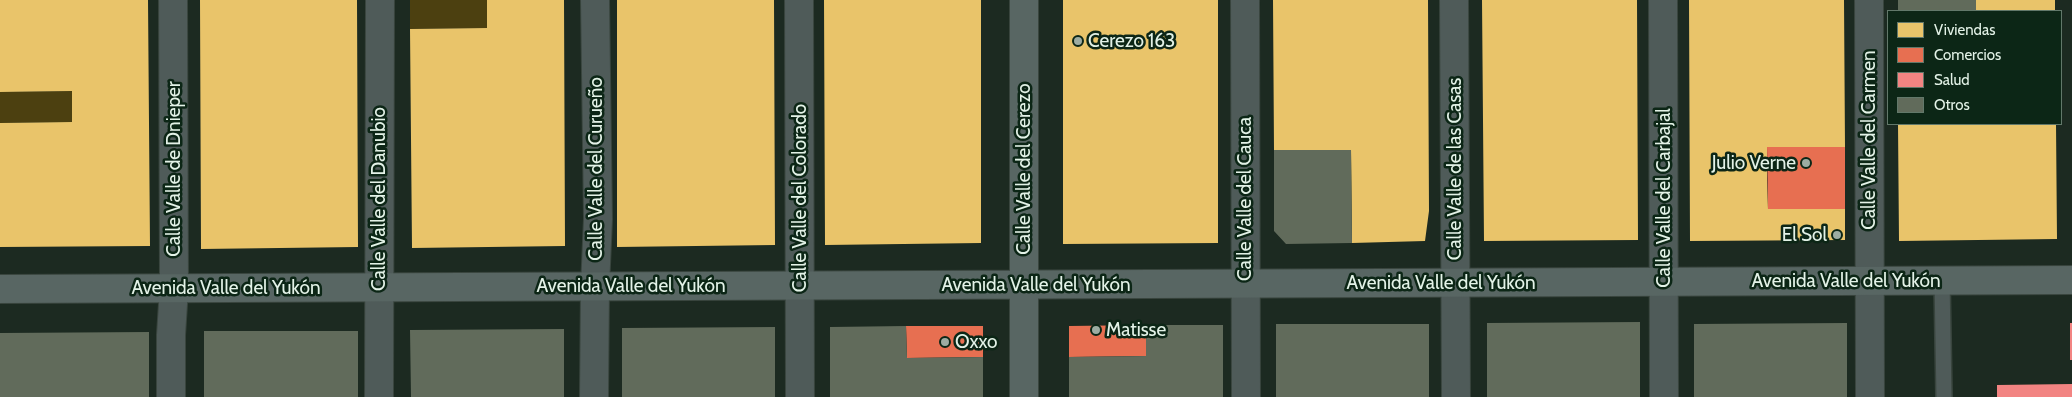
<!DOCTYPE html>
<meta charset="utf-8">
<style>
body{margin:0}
#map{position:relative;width:2072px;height:397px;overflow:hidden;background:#1c2a21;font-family:Cabin,sans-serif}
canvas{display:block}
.legend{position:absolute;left:1887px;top:10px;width:175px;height:115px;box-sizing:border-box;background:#0c2616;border:1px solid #62786a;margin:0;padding:6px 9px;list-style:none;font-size:15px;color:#e3f2e7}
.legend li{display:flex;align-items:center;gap:10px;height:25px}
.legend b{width:25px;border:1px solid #62786a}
</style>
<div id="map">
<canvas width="2072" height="397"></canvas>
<ul class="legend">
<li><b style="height:14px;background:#e9c46a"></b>Viviendas</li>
<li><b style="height:14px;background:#e76f51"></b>Comercios</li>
<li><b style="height:14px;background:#f28482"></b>Salud</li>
<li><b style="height:14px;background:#616b5b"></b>Otros</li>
</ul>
</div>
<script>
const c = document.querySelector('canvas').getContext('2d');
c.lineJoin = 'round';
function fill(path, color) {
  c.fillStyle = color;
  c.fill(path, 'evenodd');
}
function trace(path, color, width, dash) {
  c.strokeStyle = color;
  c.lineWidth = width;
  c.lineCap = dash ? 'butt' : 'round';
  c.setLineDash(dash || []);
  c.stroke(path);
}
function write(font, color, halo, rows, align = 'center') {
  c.font = font + ' Cabin,sans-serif';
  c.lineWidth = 5;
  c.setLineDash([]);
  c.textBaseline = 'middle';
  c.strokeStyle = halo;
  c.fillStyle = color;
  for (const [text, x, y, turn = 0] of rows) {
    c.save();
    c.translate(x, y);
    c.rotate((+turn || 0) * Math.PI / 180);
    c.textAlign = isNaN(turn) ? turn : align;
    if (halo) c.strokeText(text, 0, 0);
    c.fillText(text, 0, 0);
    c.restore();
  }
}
fill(new Path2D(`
 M410 0H487V28L410 29Z
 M72 91V122L0 123V92Z`), '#4c4010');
fill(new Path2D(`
 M0 0H148L150 246 0 247V123L72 122V91L0 92Z
 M200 0H357L358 247 201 249Z
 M487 0H564L565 246 412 248 410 29 487 28Z
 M617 0H774L775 245 617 247Z
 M824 0H981V243L825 245Z
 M1063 0H1218V243L1063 244Z
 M1273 0H1428L1429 211 1425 241 1352 243 1351 150H1274Z
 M1482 0H1637L1638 240 1484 241Z
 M1689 0H1844L1845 147H1767V179L1768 209H1845V240L1690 241Z
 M1976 0H2055V11H1976Z
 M1898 124H2056L2057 239 1899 241Z`), '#e9c46a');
fill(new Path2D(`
 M1767 147H1845V209H1768Z
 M1146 325V356L1069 357V326Z
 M906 326H983V357L907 358Z`), '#e76f51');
fill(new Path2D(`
 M2070 323H2072V360H2070Z
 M2072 384V397H1997V385Z`), '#f28482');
fill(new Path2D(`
 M1898 0H1976V11H1898Z
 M1274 150H1351L1352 243 1286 244 1274 231Z
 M1640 322V397H1487V323Z
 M1847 323V397H1694V324Z
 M1276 324H1429V397H1276Z
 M1146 325H1223V397H1069V357L1146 356Z
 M906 326 907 358 983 357V397H830V327Z
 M775 327V397H622V328Z
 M564 329V397H411L410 330Z
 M204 331H358V397H204Z
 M149 332V397H0V333Z`), '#616b5b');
const lane = new Path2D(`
 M1942 280 1944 397`);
const street = new Path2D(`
 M799 0 800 397
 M1245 0 1246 397
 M1454 0 1456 397
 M1663 0 1664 397
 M1869 0 1870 397
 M171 397V335L174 288 173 0
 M379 397 380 0
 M594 397 595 287 598 219 595 0`);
const secondary = new Path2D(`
 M1024 0V397
 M0 289 2072 280`);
trace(lane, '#39453e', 18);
trace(street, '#39453e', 30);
trace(secondary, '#39453e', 30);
trace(lane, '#4f5b59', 15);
trace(street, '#4f5b59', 28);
trace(secondary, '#586663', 28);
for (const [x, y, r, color] of [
 [1078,41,5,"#9daca2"],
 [1806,163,5,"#9daca2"],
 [1837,235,5,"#9daca2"],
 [1096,330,5,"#9daca2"],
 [945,342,5,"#9daca2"]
]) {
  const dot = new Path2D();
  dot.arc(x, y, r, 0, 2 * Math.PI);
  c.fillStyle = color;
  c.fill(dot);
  trace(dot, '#0c2616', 2);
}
write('19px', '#e3f2e7', '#0c2616', [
 ["Cerezo 163",1088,41],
 ["Julio Verne",1796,163,"right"],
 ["El Sol",1827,235,"right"],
 ["Matisse",1106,330],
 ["Oxxo",955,342]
], 'left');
write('19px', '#e3f2e7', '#0c2616', [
 ["Calle Valle del Carmen",1869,140,-90],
 ["Calle Valle de Dnieper",174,169,-90],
 ["Calle Valle del Curueño",596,169,-90],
 ["Calle Valle del Cerezo",1024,169,-90],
 ["Calle Valle de las Casas",1455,169,-90],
 ["Calle Valle del Colorado",800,198,-90],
 ["Calle Valle del Carbajal",1664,198,-90],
 ["Calle Valle del Danubio",379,199,-90],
 ["Calle Valle del Cauca",1245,199,-90],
 ["Avenida Valle del Yukón",1846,281],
 ["Avenida Valle del Yukón",1441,283],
 ["Avenida Valle del Yukón",1036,285],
 ["Avenida Valle del Yukón",631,286],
 ["Avenida Valle del Yukón",226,288]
]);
</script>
